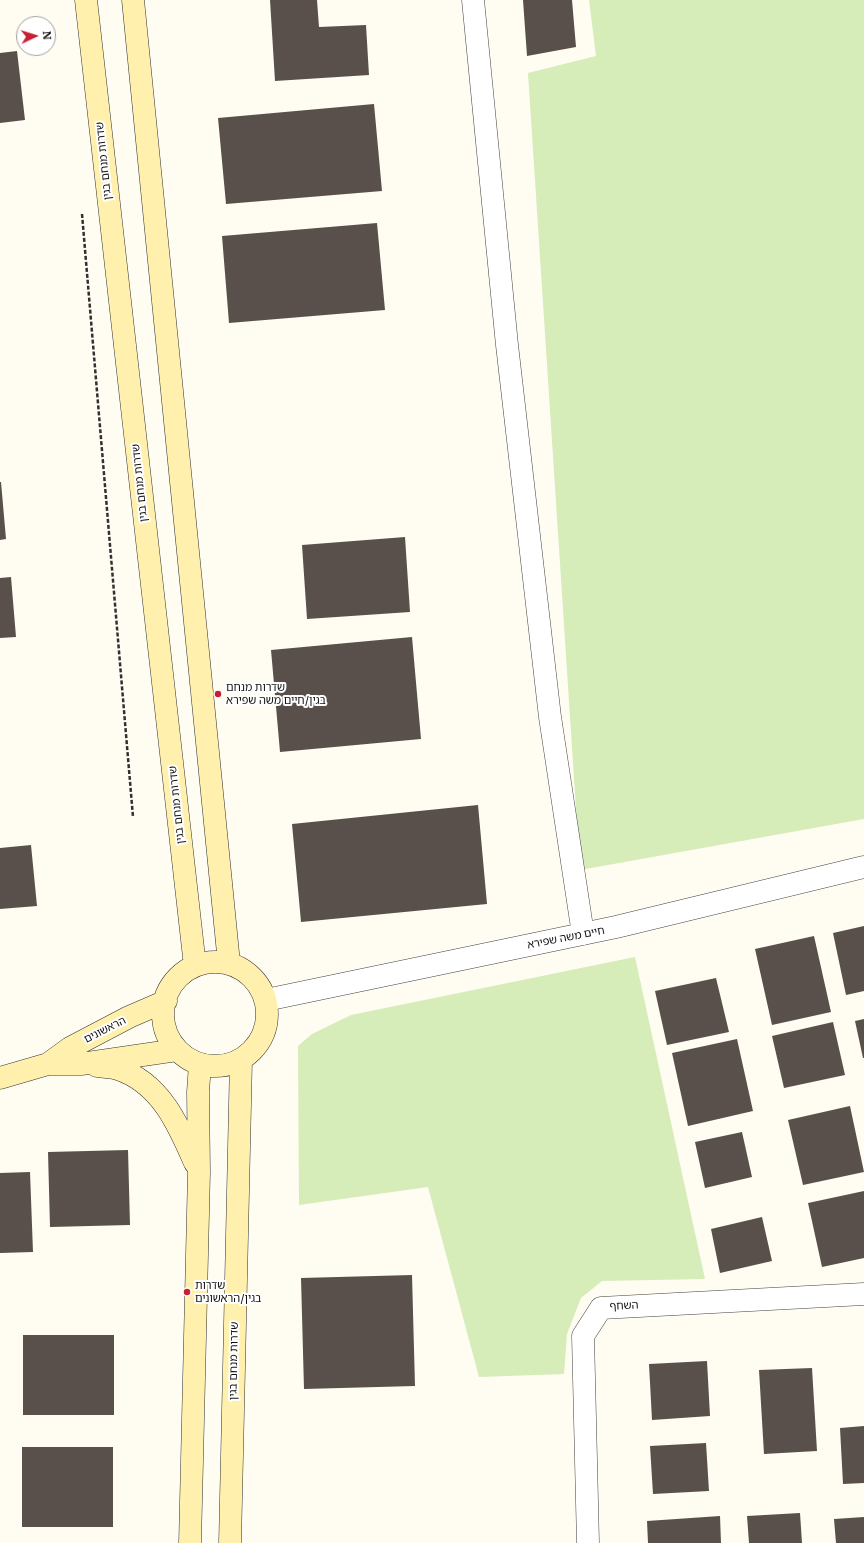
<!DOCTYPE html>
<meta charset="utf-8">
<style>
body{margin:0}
#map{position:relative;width:864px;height:1543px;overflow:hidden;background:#fffcf2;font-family:Merriweather,serif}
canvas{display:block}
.north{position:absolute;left:16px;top:16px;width:40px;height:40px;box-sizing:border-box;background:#fff;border:1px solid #9f9f9f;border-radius:50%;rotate:86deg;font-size:11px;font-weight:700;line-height:16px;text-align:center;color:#0f0f0f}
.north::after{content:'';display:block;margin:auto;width:14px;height:18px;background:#c62032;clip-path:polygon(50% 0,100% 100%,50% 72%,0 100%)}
</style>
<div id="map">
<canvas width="864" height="1543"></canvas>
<div class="north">N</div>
</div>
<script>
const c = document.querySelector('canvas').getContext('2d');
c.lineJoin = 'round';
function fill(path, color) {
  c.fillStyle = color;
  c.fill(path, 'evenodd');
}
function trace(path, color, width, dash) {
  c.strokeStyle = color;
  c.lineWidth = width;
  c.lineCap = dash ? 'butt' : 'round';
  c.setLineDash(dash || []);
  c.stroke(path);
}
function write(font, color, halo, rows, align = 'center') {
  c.font = font + ' Merriweather,"Noto Sans Hebrew",serif';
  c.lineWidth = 4;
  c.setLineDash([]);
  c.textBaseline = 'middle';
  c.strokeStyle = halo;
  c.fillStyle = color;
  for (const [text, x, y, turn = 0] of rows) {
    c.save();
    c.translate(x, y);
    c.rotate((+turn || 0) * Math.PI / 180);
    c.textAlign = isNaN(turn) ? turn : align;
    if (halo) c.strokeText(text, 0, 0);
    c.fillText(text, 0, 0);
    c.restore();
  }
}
fill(new Path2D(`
 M589 0H864V819L580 870 528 73 596 56Z
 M635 957 705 1279 602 1281 581 1298 567 1334 564 1374 479 1377 428 1187 299 1205 298 1046 312 1034 351 1015Z`), '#d6ecb9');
fill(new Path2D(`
 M270 0H317L319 27 366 25 369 75 275 81Z
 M523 0H572L576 47 527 56Z
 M17 51 25 120 0 123V53Z
 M374 104 382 191 226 204 218 118Z
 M377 223 385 310 229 323 222 236Z
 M0 482H1L6 539 0 540Z
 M405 537 410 612 307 619 302 545Z
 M11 577 16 637 0 638V578Z
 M412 637 421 739 280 752 271 650Z
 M478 805 487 904 301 922 292 824Z
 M31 845 37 906 0 909V848Z
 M864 926V991L846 995 833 933Z
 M814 936 831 1012 772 1025 755 949Z
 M716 978 729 1032 667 1045 655 991Z
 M864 1019V1058H863L855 1021Z
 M833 1022 845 1075 784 1088 772 1036Z
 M737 1039 753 1111 688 1126 672 1053Z
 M850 1106 864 1172 803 1185 788 1120Z
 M742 1132 752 1177 705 1188 695 1142Z
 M128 1150 130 1225 50 1227 48 1152Z
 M30 1172 33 1252 0 1253V1173Z
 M864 1191V1258L822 1267 808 1203Z
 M762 1217 772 1261 720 1273 711 1229Z
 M412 1275 415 1386 304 1389 301 1278Z
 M23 1335H114V1415H23Z
 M707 1361 710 1416 652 1420 649 1364Z
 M812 1368 817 1451 764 1454 759 1370Z
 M864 1426V1483L843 1484 840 1428Z
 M706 1443 709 1491 653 1494 650 1446Z
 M22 1447H113V1527H22Z
 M800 1513 802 1543H749L747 1516Z
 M720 1516 721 1543H648L647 1521Z
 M864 1517V1543H836L834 1519Z`), '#59504b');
const street = new Path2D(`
 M473 0 507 345 550 717 583 934
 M266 1000 616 927 864 867
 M588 1543 583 1336 601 1308 864 1294`);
const secondary = new Path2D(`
 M86 0 195 966
 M133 0 229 963
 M163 1014a52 52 0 1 1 104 0a52 52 0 1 1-104 0Z
 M48 1064 70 1048 129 1017 166 1001
 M97 1066C103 1067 111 1067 118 1069 161 1083 179 1126 195 1163
 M0 1078 48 1064H81L177 1050
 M190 1543 199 1172 198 1092 200 1064
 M230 1543 241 1060`);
trace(street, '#424242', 23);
trace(secondary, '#313131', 23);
trace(new Path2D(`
 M82 214 133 817`), '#313131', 2.5, [4, 2]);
trace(street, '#fff', 22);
trace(secondary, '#fff1ad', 22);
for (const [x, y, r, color] of [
 [218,694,4,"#c62032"],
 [187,1292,4,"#c62032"]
]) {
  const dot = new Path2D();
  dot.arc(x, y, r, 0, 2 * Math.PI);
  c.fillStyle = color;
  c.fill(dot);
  trace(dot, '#fff', 1.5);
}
write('11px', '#0f0f0f', '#fff', [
 ["שדרות מנחם בגין",104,161,-96],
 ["שדרות מנחם בגין",140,483,-96],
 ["שדרות מנחם בגין",177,805,-96],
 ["חיים משה שפירא",566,938,-11],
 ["הראשונים",105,1030,-27],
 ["השחף",624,1306,-3],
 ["שדרות מנחם בגין",234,1361,-89]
]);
write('11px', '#0f0f0f', '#fff', [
 ["שדרות מנחם",226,688],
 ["בגין/חיים משה שפירא",226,701],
 ["שדרות",195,1286],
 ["בגין/הראשונים",195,1299]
], 'left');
</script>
